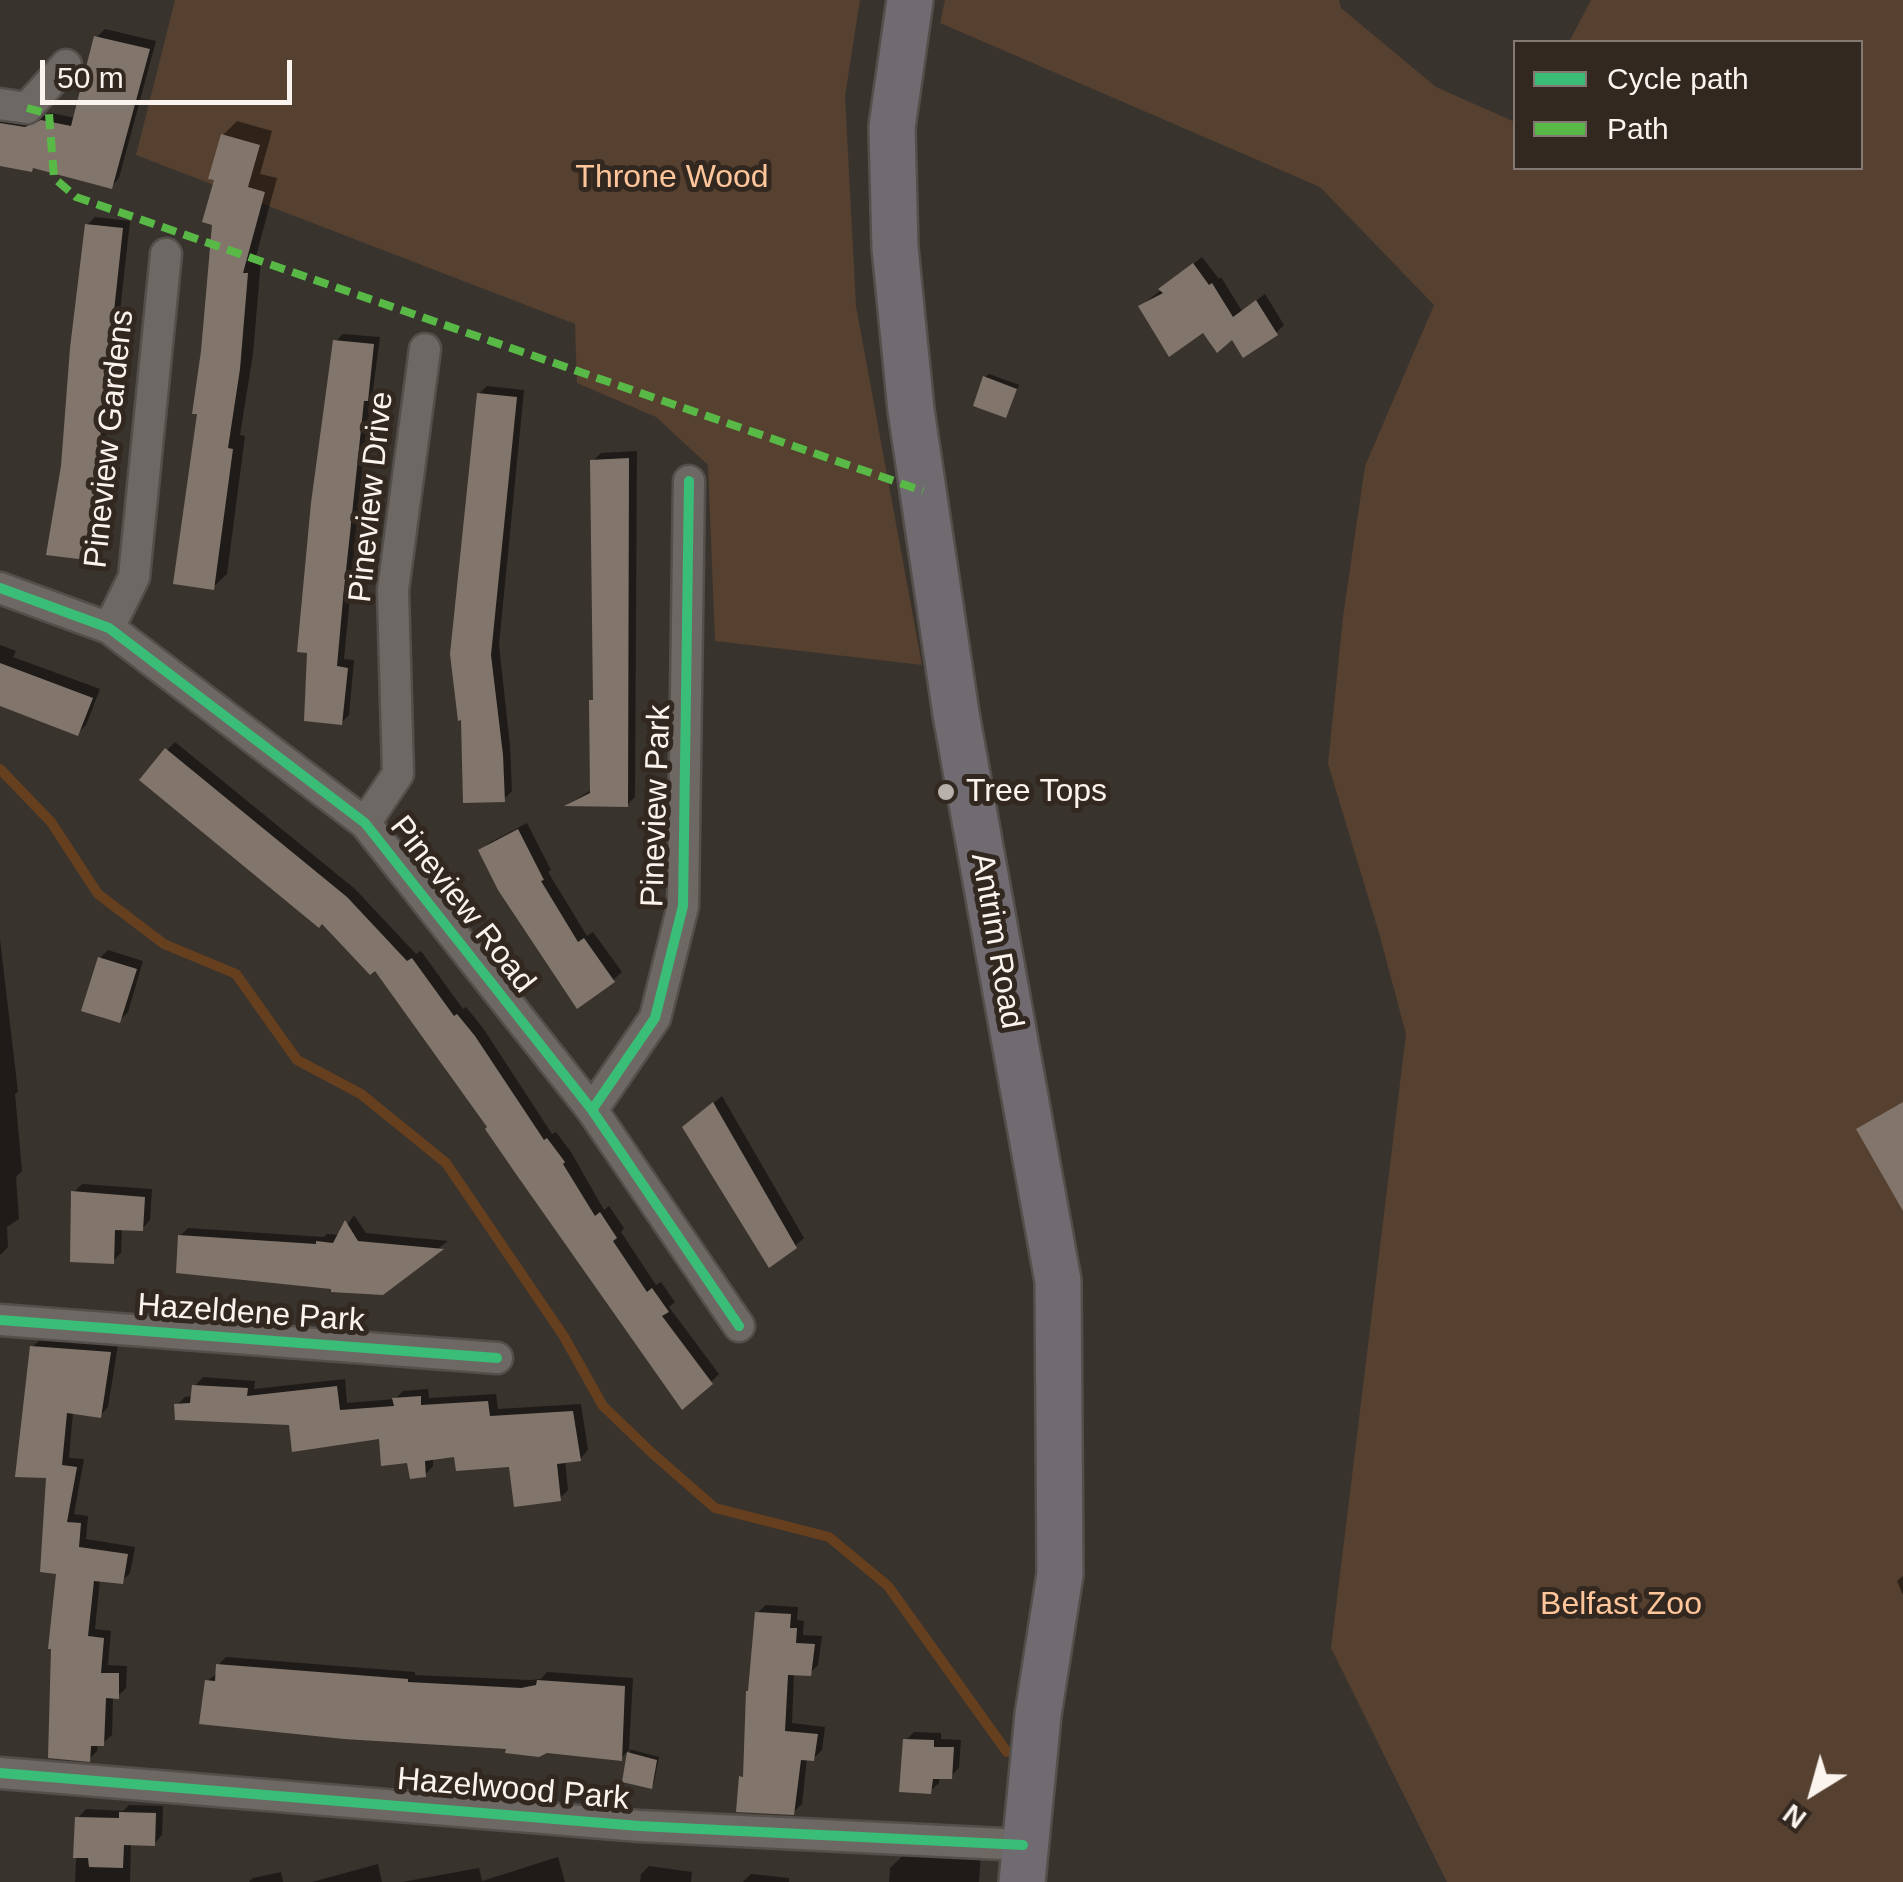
<!DOCTYPE html>
<style>
body{margin:0}
#map{position:relative;width:1903px;height:1882px;overflow:hidden;background:#39332e;font-family:Arial,sans-serif}
canvas{display:block}
.legend{position:absolute;left:1513px;top:40px;width:350px;height:130px;box-sizing:border-box;background:#332820;border:2px solid #837972;margin:0;padding:12px 18px;list-style:none;font-size:30px;color:#fbf3ee}
.legend li{display:flex;align-items:center;gap:20px;height:50px}
.legend b{width:50px;border:2px solid #837972}
.north{position:absolute;left:1763px;top:1742px;width:100px;height:100px;-webkit-text-stroke:8px #332820;paint-order:stroke;rotate:217deg;font-size:28px;font-weight:700;line-height:40px;text-align:center;color:#fbf3ee}
.north::after{content:'';display:block;margin:auto;width:35px;height:45px;background:#fbf3ee;clip-path:polygon(50% 0,100% 100%,50% 72%,0 100%)}
.scale{position:absolute;left:40px;top:60px;width:252px;height:45px;box-sizing:border-box;border:5px solid #fbf3ee;border-top:0;padding-left:12px;font-size:30px;line-height:35px;white-space:nowrap;color:#fbf3ee;-webkit-text-stroke:8px #332820;paint-order:stroke}
</style>
<div id="map">
<canvas width="1903" height="1882"></canvas>
<ul class="legend">
<li><b style="height:12px;background:#3abd76"></b>Cycle path</li>
<li><b style="height:12px;background:#58b947"></b>Path</li>
</ul>
<div class="north">N</div>
<div class="scale">50 m</div>
</div>
<script>
const c = document.querySelector('canvas').getContext('2d');
c.lineJoin = 'round';
function fill(path, color) {
  c.fillStyle = color;
  c.fill(path, 'evenodd');
}
function trace(path, color, width, dash) {
  c.strokeStyle = color;
  c.lineWidth = width;
  c.lineCap = dash ? 'butt' : 'round';
  c.setLineDash(dash || []);
  c.stroke(path);
}
function write(font, color, halo, rows, align = 'center') {
  c.font = font + ' Arial,sans-serif';
  c.lineWidth = 10;
  c.setLineDash([]);
  c.textBaseline = 'middle';
  c.strokeStyle = halo;
  c.fillStyle = color;
  for (const [text, x, y, turn = 0] of rows) {
    c.save();
    c.translate(x, y);
    c.rotate((+turn || 0) * Math.PI / 180);
    c.textAlign = isNaN(turn) ? turn : align;
    if (halo) c.strokeText(text, 0, 0);
    c.fillText(text, 0, 0);
    c.restore();
  }
}
fill(new Path2D(`
 M175 0H860L845 96 856 306 922 665 715 641 708 465 656 417 577 383 575 324 136 155Z
 M945 0H1339L1341 8 1436 87 1515 122 1516 168H1860V42H1569L1591 0H1903V1882H1447L1331 1648 1406 1034 1379 933 1328 764 1343 617 1365 466 1434 305 1320 187 940 23Z`), '#56402f');
fill(new Path2D(`
 M105 29 156 41 119 178 111 187 35 166 0 163V112L35 119 51 113 76 118 97 37Z
 M237 121 272 131 260 174 277 178 255 260H261L253 354 240 435 245 436 227 574 213 587 200 412 217 179 223 135Z
 M95 217 130 221 94 549 86 558 63 466 87 225Z
 M1202 257 1219 279 1221 277 1242 311 1265 294 1284 325 1276 333 1233 337 1141 306Z
 M343 334 380 337 362 472 344 659 354 660 349 715 341 723 307 719 335 342Z
 M989 374 1019 385 1005 415 985 377Z
 M487 386 524 390 499 645 510 746 512 791 504 799 466 800 479 394Z
 M637 451 635 797 627 805 570 803 593 789 591 701 596 697 593 461 601 453Z
 M0 645 16 651 13 657 100 689 86 725 78 733 0 697Z
 M175 742 355 889 416 954 421 951 463 1009 466 1007 483 1028 552 1134 556 1132 571 1152 604 1210 609 1206 624 1228 621 1232 656 1285 661 1282 675 1302 669 1307 719 1374 711 1382 490 1127 375 967 167 750Z
 M527 823 551 870 548 872 587 936 593 932 622 972 613 980 481 851 489 843Z
 M0 939 18 1092 15 1094 22 1171 16 1177 19 1219 7 1227 8 1247 0 1255Z
 M108 950 143 961 128 1012 119 1021 100 958Z
 M722 1096 804 1238 795 1246 694 1119Z
 M82 1184 152 1189 150 1220 142 1229 122 1228 121 1253 113 1261 74 1192Z
 M354 1215 366 1233 448 1241 382 1292 180 1236 188 1228 324 1237 327 1234 340 1235Z
 M41 1339 118 1345 108 1407 100 1416 73 1412 69 1458 84 1459 74 1514 88 1516 86 1539 135 1547 130 1573 122 1581 100 1579 95 1629 111 1631 108 1665 127 1666 126 1688 118 1696H113L112 1735 103 1743H98L97 1751 89 1759 59 1572 32 1347Z
 M203 1377 255 1381 254 1389 345 1379 347 1403 395 1399 403 1391 428 1389 429 1398 496 1394 498 1409 581 1404 588 1450 580 1459 565 1460 568 1490 559 1499 511 1464 456 1454 433 1457V1466L425 1475 381 1436 177 1405 185 1397 194 1396 195 1386Z
 M1903 1576V1595L1897 1581Z
 M766 1605 798 1607 797 1620 804 1621 803 1635 822 1636 818 1665 810 1673 794 1672 792 1723 825 1727 822 1750 813 1759 807 1758 802 1804 793 1812 741 1778 746 1773 757 1613Z
 M226 1657 415 1672V1675L531 1680 541 1679 547 1672 633 1678 629 1749 659 1757 654 1783 651 1786 625 1780 630 1749 621 1758 509 1747 207 1681 218 1673V1665Z
 M914 1732 941 1733V1739L961 1740 959 1768 951 1776 939 1777V1783L930 1791 906 1740Z
 M129 1805 163 1806 162 1835 154 1844 131 1843 130 1882H75L78 1818 86 1809 123 1811Z
 M913 1846 981 1851 979 1882H889L890 1868Z
 M558 1857 565 1882H402L479 1868 482 1881Z
 M378 1864 382 1882H312Z
 M649 1866 692 1872 691 1882H640L641 1874Z
 M281 1872 283 1882H249L253 1878Z
 M751 1874 789 1878V1882H743Z`), '#0007');
trace(new Path2D(`
 M0 769 51 822 98 894 164 944 236 974 297 1060 361 1094 446 1163 563 1335 603 1406 652 1453 715 1508 829 1537 888 1586 1007 1752`), '#663f1e', 10);
fill(new Path2D(`
 M94 36 150 49 112 189 33 168 32 172 0 166V123L25 127 41 120 71 126Z
 M221 134 260 145 248 187 265 192 243 273H248L240 369 228 448 233 449 214 590 173 584 197 414H192L201 351 212 225 202 222 214 180 208 179Z
 M85 224 123 228 87 560 46 555 61 466 70 348Z
 M1193 263 1209 285 1212 283 1233 317 1256 300 1278 335 1243 358 1232 340 1217 353 1203 333 1169 357 1138 306 1163 293 1158 289Z
 M333 340 374 344 368 401H364L343 599 337 666 348 668 342 725 304 721 307 653 297 652 311 503Z
 M983 376 1017 389 1006 418 973 406Z
 M477 393 517 397 491 655 503 755 505 802 463 803 461 720 458 721 450 654Z
 M629 458 628 807 564 806 590 793 589 700H593L590 460Z
 M0 663 93 698 78 736 0 706Z
 M165 748 347 897 407 961 412 958 454 1016 457 1014 475 1036 544 1140 547 1138 565 1162 563 1164 595 1216 600 1212 617 1238 613 1241 647 1292 652 1288 669 1312 662 1316 713 1384 682 1410 516 1174 485 1129 487 1127 375 971 370 975 322 924 319 928 139 780Z
 M518 829 544 880 541 881 578 942 584 938 615 982 577 1009 498 890 478 850Z
 M98 957 137 969 120 1023 81 1011Z
 M713 1102 797 1248 769 1268 682 1127Z
 M1903 1102V1211L1856 1129Z
 M71 1191 145 1197 143 1231 115 1230 114 1264 70 1262Z
 M345 1220 358 1241 444 1249 383 1295 331 1292V1289L176 1273 178 1235 316 1244V1241L333 1243Z
 M30 1346 111 1352 101 1418 67 1413 62 1465 77 1467 67 1522 81 1523 79 1547 128 1554 123 1584 94 1581 88 1636 104 1638 101 1673H119V1699L106 1698 104 1746H91L90 1762 48 1758 51 1649H48L56 1574 40 1572 46 1478 15 1477Z
 M192 1385 248 1388 247 1396 337 1386 340 1410 394 1406 392 1398 421 1396V1405L488 1401 490 1416 573 1411 581 1461 557 1464 561 1501 514 1507 509 1467 456 1471 454 1457 425 1461 426 1477 410 1479 407 1463 381 1466 379 1439 292 1452 289 1425 175 1420 174 1404 190 1403Z
 M755 1612 791 1614 790 1628H797L796 1643 815 1644 811 1676 788 1675 785 1731 818 1734 814 1761 801 1760 794 1815 736 1812 739 1776 743 1777 746 1691H748Z
 M216 1664 408 1679V1682L521 1688 536 1685 537 1680 625 1686 622 1761 547 1753 539 1757 505 1753 506 1749 344 1739 199 1724 205 1680 215 1681Z
 M903 1739 934 1740V1747H954L952 1779H933L931 1794 899 1792Z
 M627 1752 657 1760 652 1789 622 1782Z
 M119 1812 156 1813 155 1846 124 1845 123 1868 89 1867 88 1858H73L75 1817 119 1818Z`), '#82766c');
const minor = new Path2D(`
 M0 104 27 108 66 65
 M0 588 109 628 365 823 592 1110 739 1326
 M109 628 134 577 166 254
 M365 823 398 774 393 590 425 349
 M592 1110 655 1018 683 906 689 481
 M0 1320 497 1358
 M0 1773 639 1826 1023 1845`);
const primary = new Path2D(`
 M910 0 892 127 895 248 911 410 956 714 1058 1281 1060 1574 1038 1715 1022 1882`);
trace(minor, '#544f4b', 35);
trace(primary, '#544f4b', 50);
trace(minor, '#6d6864', 30);
trace(primary, '#706b70', 45);
trace(new Path2D(`
 M27 108 49 114 54 178 76 197 923 491`), '#58b947', 8, [15, 8]);
trace(new Path2D(`
 M0 588 109 628 365 823 592 1110 739 1326
 M592 1110 655 1018 683 906 689 481
 M0 1320 497 1358
 M0 1773 639 1826 1023 1845`), '#3abd76', 10);
for (const [x, y, r, color] of [
 [946,792,10,"#b7b0ab"]
]) {
  const dot = new Path2D();
  dot.arc(x, y, r, 0, 2 * Math.PI);
  c.fillStyle = color;
  c.fill(dot);
  trace(dot, '#332820', 4);
}
write('32px', '#ffc69b', '#332820', [
 ["Throne Wood",672,178],
 ["Belfast Zoo",1621,1605]
]);
write('32px', '#fbf3ee', '#332820', [
 ["Pineview Gardens",110,439,-84],
 ["Pineview Drive",372,497,-84],
 ["Pineview Park",657,806,-88],
 ["Pineview Road",462,905,52],
 ["Antrim Road",996,941,80],
 ["Hazeldene Park",251,1314,4],
 ["Hazelwood Park",513,1790,5]
]);
write('32px', '#fbf3ee', '#332820', [
 ["Tree Tops",966,792]
], 'left');
</script>
